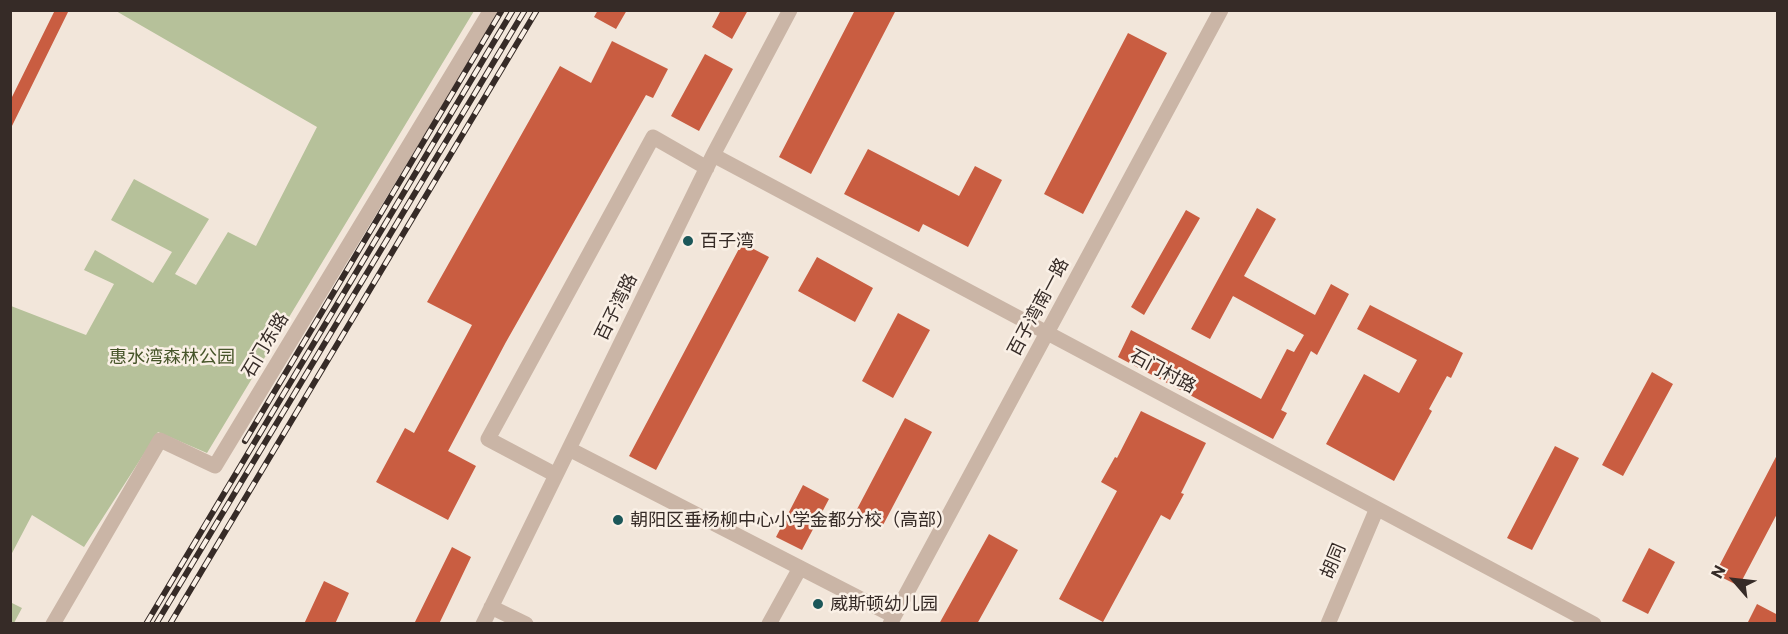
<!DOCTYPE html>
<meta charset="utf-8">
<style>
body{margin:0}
#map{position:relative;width:1788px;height:634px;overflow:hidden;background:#f2e6da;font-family:Commissioner,sans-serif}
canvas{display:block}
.frame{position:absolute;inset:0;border:12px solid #362b27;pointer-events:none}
.north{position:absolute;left:1704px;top:550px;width:60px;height:60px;-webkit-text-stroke:4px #faf0e6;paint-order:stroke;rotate:298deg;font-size:16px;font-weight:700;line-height:24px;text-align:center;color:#362b27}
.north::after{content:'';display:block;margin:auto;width:21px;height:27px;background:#362b27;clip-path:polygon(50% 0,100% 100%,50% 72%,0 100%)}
</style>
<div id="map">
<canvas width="1788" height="634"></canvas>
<div class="frame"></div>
<div class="north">N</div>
</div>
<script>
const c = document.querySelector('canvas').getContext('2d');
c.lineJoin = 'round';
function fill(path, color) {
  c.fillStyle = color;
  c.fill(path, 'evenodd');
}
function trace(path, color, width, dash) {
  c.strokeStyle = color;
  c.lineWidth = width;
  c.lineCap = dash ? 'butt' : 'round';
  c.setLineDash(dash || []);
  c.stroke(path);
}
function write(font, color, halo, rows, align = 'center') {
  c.font = font + ' Commissioner,"Noto Sans SC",sans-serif';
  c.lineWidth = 5;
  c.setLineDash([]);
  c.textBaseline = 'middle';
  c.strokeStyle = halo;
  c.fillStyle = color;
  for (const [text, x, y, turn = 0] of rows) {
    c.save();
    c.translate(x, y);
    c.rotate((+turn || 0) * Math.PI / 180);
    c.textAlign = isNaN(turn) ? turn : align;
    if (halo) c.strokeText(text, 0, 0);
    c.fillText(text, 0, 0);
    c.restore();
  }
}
fill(new Path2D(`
 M116 11H474L207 453 158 432 84 547 32 515 11 555V306L86 335 114 284 84 270 95 250 153 283 172 252 111 220 134 179 209 219 175 274 196 285 228 232 256 246 317 127Z
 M10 602 22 608 14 623H11Z`), '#b6c19a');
fill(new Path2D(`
 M55 10H69L10 130V101Z
 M598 10H627L616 29 594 17Z
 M721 10H748L732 39 712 27Z
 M855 10H896L811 174 779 157Z
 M1128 33 1167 53 1083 214 1044 194Z
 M612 41 668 69 653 98 646 95 506 342 448 451 476 466 448 520 376 482 405 428 414 433 472 325 427 302 560 66 591 83Z
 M705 54 733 69 699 131 671 116Z
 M868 149 959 196 975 166 1002 180 968 247 923 224 919 232 844 194Z
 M1257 208 1276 219 1244 276 1315 315 1331 284 1349 294 1317 355 1311 351 1281 410 1287 413 1273 439 1118 357 1131 330 1261 399 1287 349 1294 352 1304 335 1233 296 1210 339 1191 329Z
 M1186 210 1200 218 1144 315 1131 307Z
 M742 243 769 257 656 470 629 456Z
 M817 257 873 288 855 322 798 291Z
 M1370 305 1463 353 1451 378 1447 376 1429 409 1432 411 1394 481 1326 444 1364 374 1399 393 1417 360 1357 329Z
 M898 313 930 330 893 398 862 381Z
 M1652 372 1673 384 1623 476 1602 465Z
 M1141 411 1206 443 1181 493 1184 494 1170 520 1161 515 1103 622 1059 599 1117 491 1101 482 1115 457 1117 458Z
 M905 418 932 432 882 527 855 513Z
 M1555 446 1579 458 1532 550 1507 538Z
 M1778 453V512L1739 586 1715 574Z
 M803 485 829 499 802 550 776 537Z
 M989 534 1018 550 977 624H939Z
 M452 547 471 557 439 624H414Z
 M1649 548 1675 562 1648 614 1622 601Z
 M324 581 349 593 335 624H304Z
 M1757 604 1778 615V624H1747Z`), '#c95d41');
trace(new Path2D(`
 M713 155 1594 624
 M569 449 894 616
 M556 475 488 439 653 137 707 168
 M491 607 526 624
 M53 624 160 440 215 466 491 10
 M483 624 713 155 790 10
 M769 624 800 568
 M890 624 1221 10
 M1328 624 1375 513`), '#cab5a6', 15);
const rail = new Path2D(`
 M245 441 502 10
 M146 624 513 10
 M156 624 525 10
 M170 624 537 10`);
trace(rail, '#362b27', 6);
trace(rail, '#faf0e6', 4, [11]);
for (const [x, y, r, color] of [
 [688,241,6,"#1c5759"],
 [618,520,6,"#1c5759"],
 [818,604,6,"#1c5759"]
]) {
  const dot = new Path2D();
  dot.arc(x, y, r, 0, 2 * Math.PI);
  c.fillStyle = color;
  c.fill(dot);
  trace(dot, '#faf0e6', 2);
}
write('18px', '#362b27', '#faf0e6', [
 ["百子湾",700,241],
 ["朝阳区垂杨柳中心小学金都分校（高部）",630,520],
 ["威斯顿幼儿园",830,604]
], 'left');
write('18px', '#362b27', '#faf0e6', [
 ["百子湾路",616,307,-64],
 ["百子湾南一路",1038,307,-62],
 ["石门东路",265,345,-59],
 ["石门村路",1163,371,28],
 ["胡同",1333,561,-67]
]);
write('18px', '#47552a', '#faf0e6', [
 ["惠水湾森林公园",172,357]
]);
</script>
